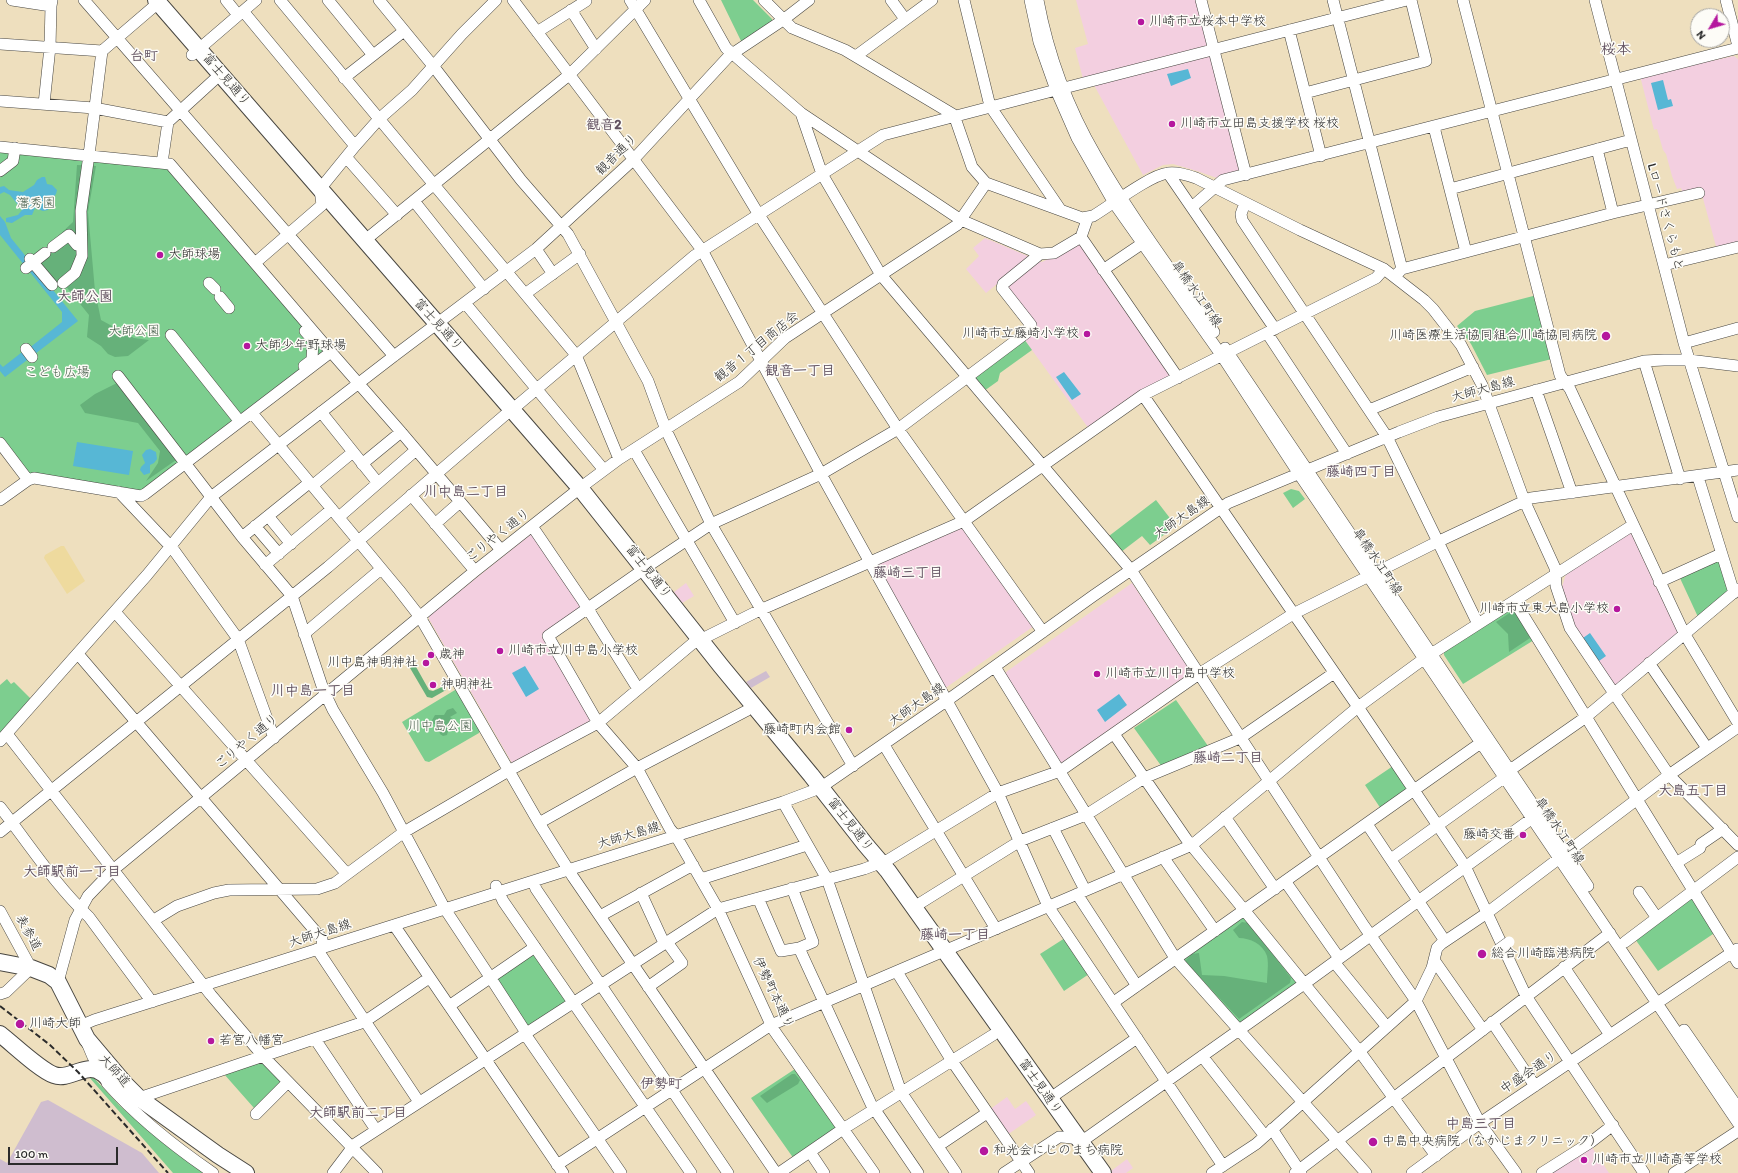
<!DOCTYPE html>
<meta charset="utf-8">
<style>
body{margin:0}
#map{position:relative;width:1738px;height:1173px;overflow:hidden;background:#eedfbe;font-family:Itim,sans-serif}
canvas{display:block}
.north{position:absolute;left:1690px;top:8px;width:40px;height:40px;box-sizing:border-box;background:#fdfcf7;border:1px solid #a9a8a5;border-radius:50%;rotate:232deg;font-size:11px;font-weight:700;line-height:16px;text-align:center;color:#2b2b2b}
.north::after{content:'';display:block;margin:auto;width:14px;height:18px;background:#b5179e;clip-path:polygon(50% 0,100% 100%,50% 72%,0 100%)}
.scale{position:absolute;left:8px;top:1147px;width:110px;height:18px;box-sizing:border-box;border:2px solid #2b2b2b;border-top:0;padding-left:5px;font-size:12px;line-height:14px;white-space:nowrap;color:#2b2b2b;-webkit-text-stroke:3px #fdfcf7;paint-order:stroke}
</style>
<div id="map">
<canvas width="1738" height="1173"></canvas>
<div class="north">N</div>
<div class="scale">100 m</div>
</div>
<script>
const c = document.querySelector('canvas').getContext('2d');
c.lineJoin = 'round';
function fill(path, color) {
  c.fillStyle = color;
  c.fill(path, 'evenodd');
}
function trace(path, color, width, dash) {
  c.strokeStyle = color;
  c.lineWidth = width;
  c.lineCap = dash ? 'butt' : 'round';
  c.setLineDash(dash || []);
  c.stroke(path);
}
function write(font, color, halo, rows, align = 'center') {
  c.font = font + ' Itim,"Klee One",sans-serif';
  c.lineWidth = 3;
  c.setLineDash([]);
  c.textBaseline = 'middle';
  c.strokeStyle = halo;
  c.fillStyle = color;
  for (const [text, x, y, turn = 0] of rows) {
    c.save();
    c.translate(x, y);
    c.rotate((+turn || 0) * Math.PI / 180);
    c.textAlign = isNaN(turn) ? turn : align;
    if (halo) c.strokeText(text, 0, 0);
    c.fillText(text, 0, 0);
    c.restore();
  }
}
fill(new Path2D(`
 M1076 0H1196L1207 45 1204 48 1083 79 1075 48 1088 44Z
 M1209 55 1211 57 1240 170 1238 173 1217 178 1197 171 1173 164 1163 165 1143 175 1094 85Z
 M1734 56 1738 59V244L1717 250 1701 191 1683 194 1681 188 1677 189 1672 176 1666 154 1663 150 1657 129 1654 130 1640 76Z
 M985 238 1030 257 986 293 966 269 979 256 973 248Z
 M1078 244 1084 246 1170 375 1169 379 1089 429 1024 339 1037 329 1005 288 1037 260 1042 262Z
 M963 525 1034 626 944 689 875 563Z
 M1628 532 1631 533 1677 631V634L1614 687 1574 628 1561 590 1567 571Z
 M530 535H533L582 609 544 634 591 720 590 723 512 763 429 619V616Z
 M686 583 694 596 682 603 674 592Z
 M1132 583 1190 670V673L1062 763 1060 762 1006 675V672Z
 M1007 1097 1015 1109 1026 1101 1036 1115 1007 1135 989 1110Z
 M1591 1146 1609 1173H1547Z
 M1127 1159 1133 1168 1126 1173H1112L1111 1171Z`), '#f3cfe0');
fill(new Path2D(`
 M766 671 770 677 751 688 746 682Z
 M48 1100 142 1153 159 1173H0V1159L7 1163 41 1102Z`), '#cfbdcf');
fill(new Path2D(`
 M721 0H753L772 19V23L742 43Z
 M0 150 167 167 325 350 142 494 28 474 0 437Z
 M1537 295 1552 359 1487 375 1471 344 1457 326 1475 311Z
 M1024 339 1032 350 1000 373 998 381 984 391 975 380V377Z
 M1291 489 1299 491 1305 499 1293 508 1283 493Z
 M1156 500 1176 526 1150 545 1142 536 1121 552 1109 536Z
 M1719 558 1731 588 1698 617 1679 576Z
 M1512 608 1515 609 1534 640 1463 684 1444 655V652Z
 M7 679 11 684 14 682 31 699 0 733V685Z
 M455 690 458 692 480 729 479 733 429 762 425 761 402 722Z
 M1176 700 1208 746 1162 767 1134 728Z
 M1393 766 1409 790 1381 809 1365 785Z
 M1691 898 1716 932 1658 971 1635 939Z
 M1241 917H1245L1296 979V983L1242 1022H1238L1184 962V958Z
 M1065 938 1089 974 1064 991 1040 954Z
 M532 952 566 999 565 1002 529 1026 525 1025 496 977Z
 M260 1060 281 1082 254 1108 224 1074Z
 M795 1069 836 1127 835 1130 794 1159 751 1098Z
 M89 1077 94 1078 119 1105 136 1120 209 1173H173Z`), '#7dce8f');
fill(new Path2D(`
 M77 165 96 166 88 212 95 291 101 320 134 338 149 340 128 356 115 357 108 354 101 346 87 337 89 315 60 279 54 283 35 258 73 222Z
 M117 383 176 460 146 481 158 463 160 451 138 423 85 413 80 405 95 394Z
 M1514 610 1530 638 1509 652 1508 634 1496 622Z
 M415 665 429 690 433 691 444 686 446 690 432 698 427 697 410 668Z
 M453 708 457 713 450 717 456 722V727L448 731 447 735 443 736 440 734 438 726 431 722 435 715H444L447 710Z
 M1242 922 1248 923 1291 978 1290 983 1239 1019 1185 961 1192 954 1199 953 1202 975 1224 976 1267 983C1267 975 1269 964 1267 956 1263 944 1250 938 1239 938L1233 930Z
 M792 1074H795L800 1080 798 1084 767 1103 760 1096Z`), '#66b17a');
fill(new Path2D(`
 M61 546H64L85 581 67 594 44 558 45 555Z`), '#eeda9e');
fill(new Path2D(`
 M1188 69 1191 78 1171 86 1167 74Z
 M1663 80 1668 100 1671 99 1673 106 1658 110 1651 83Z
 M42 177H45L47 184 52 185 57 190 56 194 51 200 48 210 43 211 35 208 32 215H25L12 223 6 222V218L18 215 22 210 10 195 4 192 0 194V187L4 186 9 190 23 192 34 185 37 180Z
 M0 216 5 222 11 238 78 321 5 377 0 371V364L3 367 26 349H28L62 322V312L0 235Z
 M1064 372 1081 394 1072 400 1056 377Z
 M77 442 133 451 129 475 73 466Z
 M150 449 156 452 157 459 154 463 150 465V473L144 475 140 470 141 467 145 463 142 455 146 450Z
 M1590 633 1606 656 1599 661 1583 638Z
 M525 666 539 689 526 697 512 673Z
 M1119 694 1127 705 1105 722 1097 710Z`), '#57b7d5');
const minor = new Path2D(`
 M12 0 51 6 52 0
 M84 0 394 356
 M226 0 238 15
 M280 0 576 355 619 459
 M328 0 373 55
 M379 0 434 67 521 180 568 234 648 381 666 430 711 524 853 766
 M513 0 702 250 821 474 998 793 1048 906 1223 1166
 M630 0 759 215 898 429 1043 632
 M699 0 726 48 801 113 961 220 1040 254 1054 253 1081 237 1088 217
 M764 0 792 28 845 50 954 115 972 167 986 183 1082 218 1093 216C1110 206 1150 175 1168 173 1178 172 1187 175 1196 178L1300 230 1384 269 1424 300 1433 309 1461 345 1482 385 1524 500 1555 568 1556 586 1570 628 1669 775 1738 845
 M891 0 905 19
 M964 0 990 106 1060 209
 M1030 0 1039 42 1056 90 1077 138 1114 203 1222 356 1299 474 1738 1123
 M1038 0C1048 54 1068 108 1096 156 1131 217 1174 274 1214 332
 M1201 0 1246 175
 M1333 0 1402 269 1398 273
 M1463 0 1560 375 1570 389 1684 633 1738 723
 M1595 0 1684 343 1738 517
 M1726 0 1738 46
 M571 10 596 49
 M243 11 355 146
 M1289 30 1321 156
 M537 32 586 1
 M0 44 102 51 158 3
 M192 55 256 0
 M856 56 932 0
 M344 78 404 31
 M1064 88 1407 0
 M1305 93 1426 61 1411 0
 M0 101 94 108 168 122
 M44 104 50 47 51 6
 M801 113 822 174 881 275 1131 570 1364 926 1416 1001 1480 1123 1516 1173
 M1434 127 1466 252
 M0 147 170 164 331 352 145 494 141 496 34 478 28 480 0 443
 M1597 149 1613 213
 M89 155 102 51
 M346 157 397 215
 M162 163 168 122 214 80
 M0 171 13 161 15 148
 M1168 173 1275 329
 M1450 189 1631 140
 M414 201 484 289
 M1245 203 1241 214 1242 220 1387 437 1478 624
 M1192 207 1223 180 1738 48
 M1081 237 1178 378
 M364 241 569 75 645 0
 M53 247 69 235 77 245H81
 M536 249 553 274
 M30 259 52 285
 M255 263 322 205 320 189 355 146 379 119 412 90 462 34 496 0
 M1664 265 1738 247
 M26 268 45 253
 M1402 269 1613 213 1699 193
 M1103 270 1143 243
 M63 283 75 273 82 256 81 211 88 162
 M209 283 215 289
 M525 294 580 254
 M220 297 229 308
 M465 303 604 470
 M1267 333 1347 454
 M171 335 237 418
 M1684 343 1738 328
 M1225 348 1588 886
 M26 349 32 357
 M331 352 401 432 501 550
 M1644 361 1680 479
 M304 366 312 360 313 340 305 331
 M118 376 242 537 292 596 323 689 333 710 383 793 445 909 490 977 523 1028 527 1037 621 1173
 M1536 390 1572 493
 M1143 395 1358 707 1465 866 1526 996 1644 1173
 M513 409 694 256 883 135 1056 90
 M1369 410 1473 367
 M321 412 378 483
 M252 413 399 590 420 617 539 823 573 877 776 1173
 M634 450 735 623
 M362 464 401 432
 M1698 477 1734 593
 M312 486 353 452
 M119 492 173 549 238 639 274 738
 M411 495 475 571
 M0 500 28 480
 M268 516 291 544
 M339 517 416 450
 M435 524 460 502
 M255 526 279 554
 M532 526 583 601 638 689
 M242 537 309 483
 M265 565 332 509
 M645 568 711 524 821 474 898 429 1026 333 1031 325 1002 288 1003 284 1040 254
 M637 574 548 636 598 723 637 768 670 829 676 836 718 909 773 1029 874 1173
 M1659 582 1721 554
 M1515 602 1738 963
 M115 612 347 874
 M304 634 381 569
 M78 654 322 939 323 947
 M1649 663 1707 748
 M995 667 1175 958 1366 1173
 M7 734 211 995 263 1056 377 1173
 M1114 734 1187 840 1360 1052 1436 1156
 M0 741 147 575 211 497 394 356 536 249 633 160 729 56 783 20 809 0
 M884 745 996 929
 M1510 770 1586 717 1738 589
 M783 802 827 879 901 1092 956 1173
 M0 807C29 844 55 885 89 917L152 1002
 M1225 817 1275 889
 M539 823 637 768 746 711
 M1367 824 1445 941
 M1053 828 1085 890
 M0 832 328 567 505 415
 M1163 857 1215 931
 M1391 859 1505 777
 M1676 863 1700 848 1701 844 1723 829
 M701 879 807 845
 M533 881 536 889 728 1173
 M1285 881 1339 958
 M496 886 503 901 691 1173
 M1639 892 1657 918
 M641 893 664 943
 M1077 894 1137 986
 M758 898 781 951 799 948 813 942 792 888
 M914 907 1020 841 1086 815 1144 778 1240 738 1334 673
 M0 911 31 968 6 992 0 994
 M600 916 693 865
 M154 920 177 906 214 893 229 890 317 889 335 883 404 832 510 770 598 723 692 644 760 610 964 521 1143 395 1376 278 1384 269
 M394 925 563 1173
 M1625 942 1738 857
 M799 948 871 1104 918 1173
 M317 949 419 1102
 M1434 960 1483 1030
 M1334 962 1387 1027
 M1564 967 1610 1035
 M897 972 952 1061 1029 1173
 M58 982 75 920 88 896 113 870 475 571 580 488 619 459 739 382 785 338 957 225 986 183
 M648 987 682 963 667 942
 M1114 1002 1482 742
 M449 1006 535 947
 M1492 1022 1535 1086
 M1684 1030 1738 1108
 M315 1039 376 1130
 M1202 1056 1265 1136
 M102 1072 93 1057 80 1026 94 1020 669 838 783 802 820 788 952 697 1093 596 1228 503 1399 432 1438 417 1644 361 1664 360H1689L1738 366
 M107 1083C138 1118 175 1147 213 1173
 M1049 1099 1137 1038
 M133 1105 139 1098 364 1022 429 978
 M256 1114 288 1082
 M1272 1129 1301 1173
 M938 1146 987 1113
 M810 1152 824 1173
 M557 1165 771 1025 1192 845 1358 707 1425 658 1633 525
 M333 1173 355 1144 718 909 864 869 888 860 998 793 1060 771 1199 674 1293 614 1433 544 1531 498 1738 470
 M779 1173 843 1129 993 1035
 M1004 1173 1059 1137C1068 1136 1079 1142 1088 1137L1304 984 1538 814
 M1212 1173 1256 1144 1416 1001 1432 968 1437 948 1441 944 1487 913 1669 775 1738 727
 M1295 1173 1610 933
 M1412 1173 1480 1123 1737 949
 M1542 1173 1591 1142 1613 1125
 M1674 1173 1738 1131`);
const highway = new Path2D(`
 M156 0 580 488 721 666 811 775 865 844 888 871 1103 1173
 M0 962 31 968 49 975 58 982 87 1039 125 1084 139 1098 218 1155 246 1173
 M0 1034C14 1045 40 1070 54 1075 70 1081 86 1061 102 1073 107 1076 110 1082 114 1086`);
trace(minor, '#484641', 12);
trace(highway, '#484641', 18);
trace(minor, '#fff', 11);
trace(highway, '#fff', 16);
trace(new Path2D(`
 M0 1006 50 1045 78 1072 168 1173`), '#2b2b2b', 2, [6, 3]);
const minorBridge = new Path2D(`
 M1498 950 1509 942`);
trace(minorBridge, '#484641', 12, []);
trace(minorBridge, '#fff', 11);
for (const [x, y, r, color] of [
 [1141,22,4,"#b5179e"],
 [1172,124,4,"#b5179e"],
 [160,255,4,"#b5179e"],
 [1087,334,4,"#b5179e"],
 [1606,336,5,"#b5179e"],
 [247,346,4,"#b5179e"],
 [1617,609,4,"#b5179e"],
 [500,651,4,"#b5179e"],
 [431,655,4,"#b5179e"],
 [426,663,4,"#b5179e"],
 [1097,674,4,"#b5179e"],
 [433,685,4,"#b5179e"],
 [849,730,4,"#b5179e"],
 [1523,835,4,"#b5179e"],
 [1482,954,5,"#b5179e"],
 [20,1024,5,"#b5179e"],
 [211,1041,4,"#b5179e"],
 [1373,1142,5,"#b5179e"],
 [984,1151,5,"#b5179e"],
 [1584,1160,4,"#b5179e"]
]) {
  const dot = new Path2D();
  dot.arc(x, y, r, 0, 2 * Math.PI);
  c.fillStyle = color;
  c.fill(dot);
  trace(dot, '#fdfcf7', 1.5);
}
write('13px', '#2b2b2b', '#fdfcf7', [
 ["川崎市立桜本中学校",1149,22],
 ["川崎市立田島支援学校 桜校",1180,124],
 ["大師球場",168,255],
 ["川崎市立藤崎小学校",1079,334,"right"],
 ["川崎医療生活協同組合川崎協同病院",1597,336,"right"],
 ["大師少年野球場",255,346],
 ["川崎市立東大島小学校",1609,609,"right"],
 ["川崎市立川中島小学校",508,651],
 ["歳神",439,655],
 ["川中島神明神社",418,663,"right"],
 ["川崎市立川中島中学校",1105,674],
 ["神明神社",441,685],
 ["藤崎町内会館",841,730,"right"],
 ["藤崎交番",1515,835,"right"],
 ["総合川崎臨港病院",1491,954],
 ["川崎大師",29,1024],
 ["若宮八幡宮",219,1041],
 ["中島中央病院（なかじまクリニック）",1382,1142],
 ["和光会にじのまち病院",993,1151],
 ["川崎市立川崎高等学校",1592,1160]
], 'left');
write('13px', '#2b2b2b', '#fdfcf7', [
 ["富士見通り",226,80,49],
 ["観音通り",617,155,-45],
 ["Lロードさくらもと",1665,217,75],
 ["皐橋水江町線",1196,294,55],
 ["富士見通り",438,325,48],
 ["観音１丁目商店会",757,347,-39],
 ["大師大島線",1483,390,-15],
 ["大師大島線",1182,518,-35],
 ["ごりやく通り",498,536,-38],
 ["皐橋水江町線",1377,562,56],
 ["富士見通り",648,572,52],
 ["大師大島線",917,705,-35],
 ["ごりやく通り",247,742,-40],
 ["富士見通り",850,825,52],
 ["皐橋水江町線",1559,831,56],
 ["大師大島線",629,836,-17],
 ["表参道",28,933,61],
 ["大師大島線",320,934,-18],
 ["伊勢町本通り",773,993,64],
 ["大師道",114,1071,48],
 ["中盛会通り",1529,1073,-34],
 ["富士見通り",1040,1087,55]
]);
write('13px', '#445c49', '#fdfcf7', [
 ["瀋秀園",36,204],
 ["大師公園",134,332],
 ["こども広場",57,373],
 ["川中島公園",440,727]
]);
write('bold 14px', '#615160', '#fdfcf7', [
 ["台町",144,56],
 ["観音2",604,125],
 ["大師公園",85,297],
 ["観音一丁目",800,371],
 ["藤崎四丁目",1361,472],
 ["川中島二丁目",466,492],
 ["藤崎三丁目",908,573],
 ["川中島一丁目",313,691],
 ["藤崎二丁目",1228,758],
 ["大島五丁目",1693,791],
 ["大師駅前一丁目",72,872],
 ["藤崎一丁目",955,935],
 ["伊勢町",661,1084],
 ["大師駅前二丁目",358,1113],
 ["中島三丁目",1481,1124]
]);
write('bold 15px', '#615160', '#fdfcf7', [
 ["桜本",1616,50]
]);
</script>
